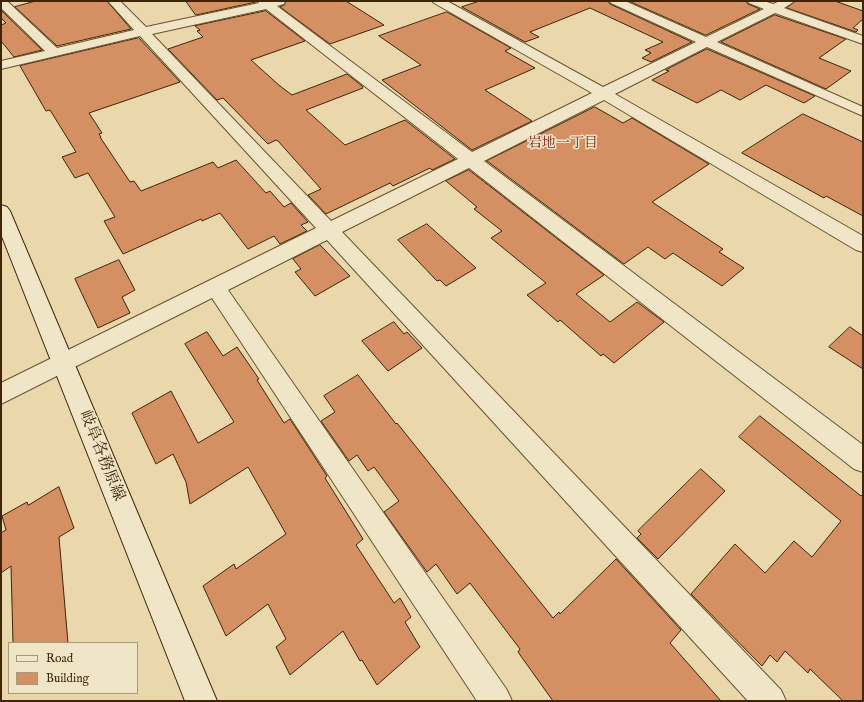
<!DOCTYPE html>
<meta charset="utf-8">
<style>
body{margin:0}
#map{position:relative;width:864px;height:702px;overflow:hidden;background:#ead7ab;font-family:"IM FELL English",serif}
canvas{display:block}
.frame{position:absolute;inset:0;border:2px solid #3f2505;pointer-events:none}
.legend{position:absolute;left:8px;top:642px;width:130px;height:52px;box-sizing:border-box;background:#f1e5c8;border:1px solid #aa987a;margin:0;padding:5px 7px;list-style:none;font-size:12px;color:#3f2505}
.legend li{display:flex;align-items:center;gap:8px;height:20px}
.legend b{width:20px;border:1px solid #aa987a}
</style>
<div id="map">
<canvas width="864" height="702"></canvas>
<div class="frame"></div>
<ul class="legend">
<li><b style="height:5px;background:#f1e5c8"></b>Road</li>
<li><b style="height:11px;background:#d48f62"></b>Building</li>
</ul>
</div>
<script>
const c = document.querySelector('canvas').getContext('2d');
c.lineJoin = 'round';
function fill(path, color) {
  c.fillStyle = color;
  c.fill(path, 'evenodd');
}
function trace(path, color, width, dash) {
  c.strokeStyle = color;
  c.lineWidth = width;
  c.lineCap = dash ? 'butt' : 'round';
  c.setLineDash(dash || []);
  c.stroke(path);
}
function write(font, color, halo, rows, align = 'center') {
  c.font = font + ' "IM FELL English","Noto Serif JP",serif';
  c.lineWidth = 3;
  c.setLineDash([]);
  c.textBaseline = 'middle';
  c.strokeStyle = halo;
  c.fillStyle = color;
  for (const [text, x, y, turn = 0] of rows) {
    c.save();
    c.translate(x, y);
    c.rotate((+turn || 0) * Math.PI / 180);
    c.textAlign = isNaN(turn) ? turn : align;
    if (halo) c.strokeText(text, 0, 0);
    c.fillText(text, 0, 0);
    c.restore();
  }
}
const building = new Path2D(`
 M36 1H107L131 29 57 46 15 7Z
 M186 1H256V2L196 15Z
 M286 1H346L384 25 330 44 280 7 284 5Z
 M480 1H608L610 4 692 42 651 62 642 58 651 53 645 50 663 42 590 8 530 32 539 37 525 42 462 7Z
 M629 1H746L748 4 760 9 706 35Z
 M796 1H835L863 11V19L853 28 858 30 856 32 787 8Z
 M1 11H2L42 50 14 57 1 41V25L6 23 1 18Z
 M266 11 305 41 251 60 280 86 292 95 347 74 362 86 363 88 306 110 345 145 405 120 455 159 432 170 430 168 393 186 390 183 326 214 308 195 321 189 278 141 276 140 268 144 223 98 217 100 168 49 203 37 197 31 200 30 195 26Z
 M447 12 511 48 505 51 535 68 485 90 532 121 472 150 382 80 421 65 379 36Z
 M775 15 846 39 819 58 851 71 826 89 721 42Z
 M139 38 180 82 89 113 102 133 99 134 101 137H100L130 182 134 181 141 191 213 162 218 168 236 160 266 193 270 191 284 207 291 203 308 222 301 225 307 231 280 244 274 236 248 249 220 213 202 221 201 219 123 254 104 221 115 217 88 173 75 178 62 157 76 152 50 110 46 111 20 66Z
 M707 49 815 96 804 103 766 85 740 100 721 90 697 103 652 80 669 71 666 70Z
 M595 107 623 123 632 118 709 164 652 202 723 249 719 252 744 268 722 286 673 253 665 259 648 247 624 264 487 161Z
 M803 114 863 142V216L826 196 824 198 742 153Z
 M469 170 604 275 576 294 610 322 637 302 664 322 614 363 603 354 601 356 560 320 558 322 527 295 546 283 491 238 502 231 474 209 477 207 446 181Z
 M427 224 476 268 446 286 440 280 437 281 398 240Z
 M320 245 350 276 315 296 295 272 301 269 293 259Z
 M119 260 135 290 122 297 130 313 98 328 75 279Z
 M394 322 404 334 407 332 422 348 388 371 362 341Z
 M850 327 863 336V369L829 347Z
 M207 332 223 356 237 347 259 379 257 380 284 423 290 419 327 476 325 478 363 539 356 545 394 603 400 598 411 617 405 622 420 647 377 685 362 660 360 661 343 631 290 675 276 647 286 639 268 604 226 636 203 586 234 564 236 569 286 534 248 467 190 504 186 482 173 454 156 464 132 413 171 391 198 443 234 422 185 344Z
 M358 375 396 424 397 423 553 618 559 612 560 614 616 559 681 630 670 643 721 701H553L518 652 520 649 470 583 457 594 436 564 427 572 384 512 399 501 374 467 368 471 357 455 349 461 321 421 335 412 324 396Z
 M760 416 861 496 863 494V701H843L810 669 808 673 785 651 777 662 770 655 762 666 691 594 735 544 765 573 794 541 812 557 841 521 739 437Z
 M701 469 725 491 658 559 637 538 641 534 638 531Z
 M59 487 74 528 59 537 68 643H13L11 566 1 573V533L6 530 2 516 27 502 28 505Z`);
fill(building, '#d48f62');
trace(building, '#3f2505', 1);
const street = new Path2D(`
 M1 1H7L57 48 134 30 108 1H120L146 27 259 3 257 1H285L284 4 277 6 472 152 592 93 434 3 432 1H447L603 87 696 42 611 3 609 1H625L706 37 764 9 749 3 747 1H764L773 4 780 1H795L784 8 863 36V44L775 13 717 42 863 107V116L707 47 615 94 863 236V252L856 250 604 100 484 161 863 445V472L854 469 469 168 342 232 781 690 786 701H748L327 240 228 290 507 690 512 701H477L212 298 1 404V383L316 228 140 36 1 69V61L45 51 1 8ZM266 9 458 159 331 221 152 34Z`);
const secondary = new Path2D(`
 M1 205 7 207 10 211 217 701H185L1 234Z`);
trace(street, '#6a522e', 2);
trace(secondary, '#3f2505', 2);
fill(street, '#f1e5c8');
fill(secondary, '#f1e5c8');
write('14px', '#7a1f14', '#f1e5c8', [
 ["岩地一丁目",563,144]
]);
write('16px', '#3f2505', '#f1e5c8', [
 ["岐阜各務原線",101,456,68]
]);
</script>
